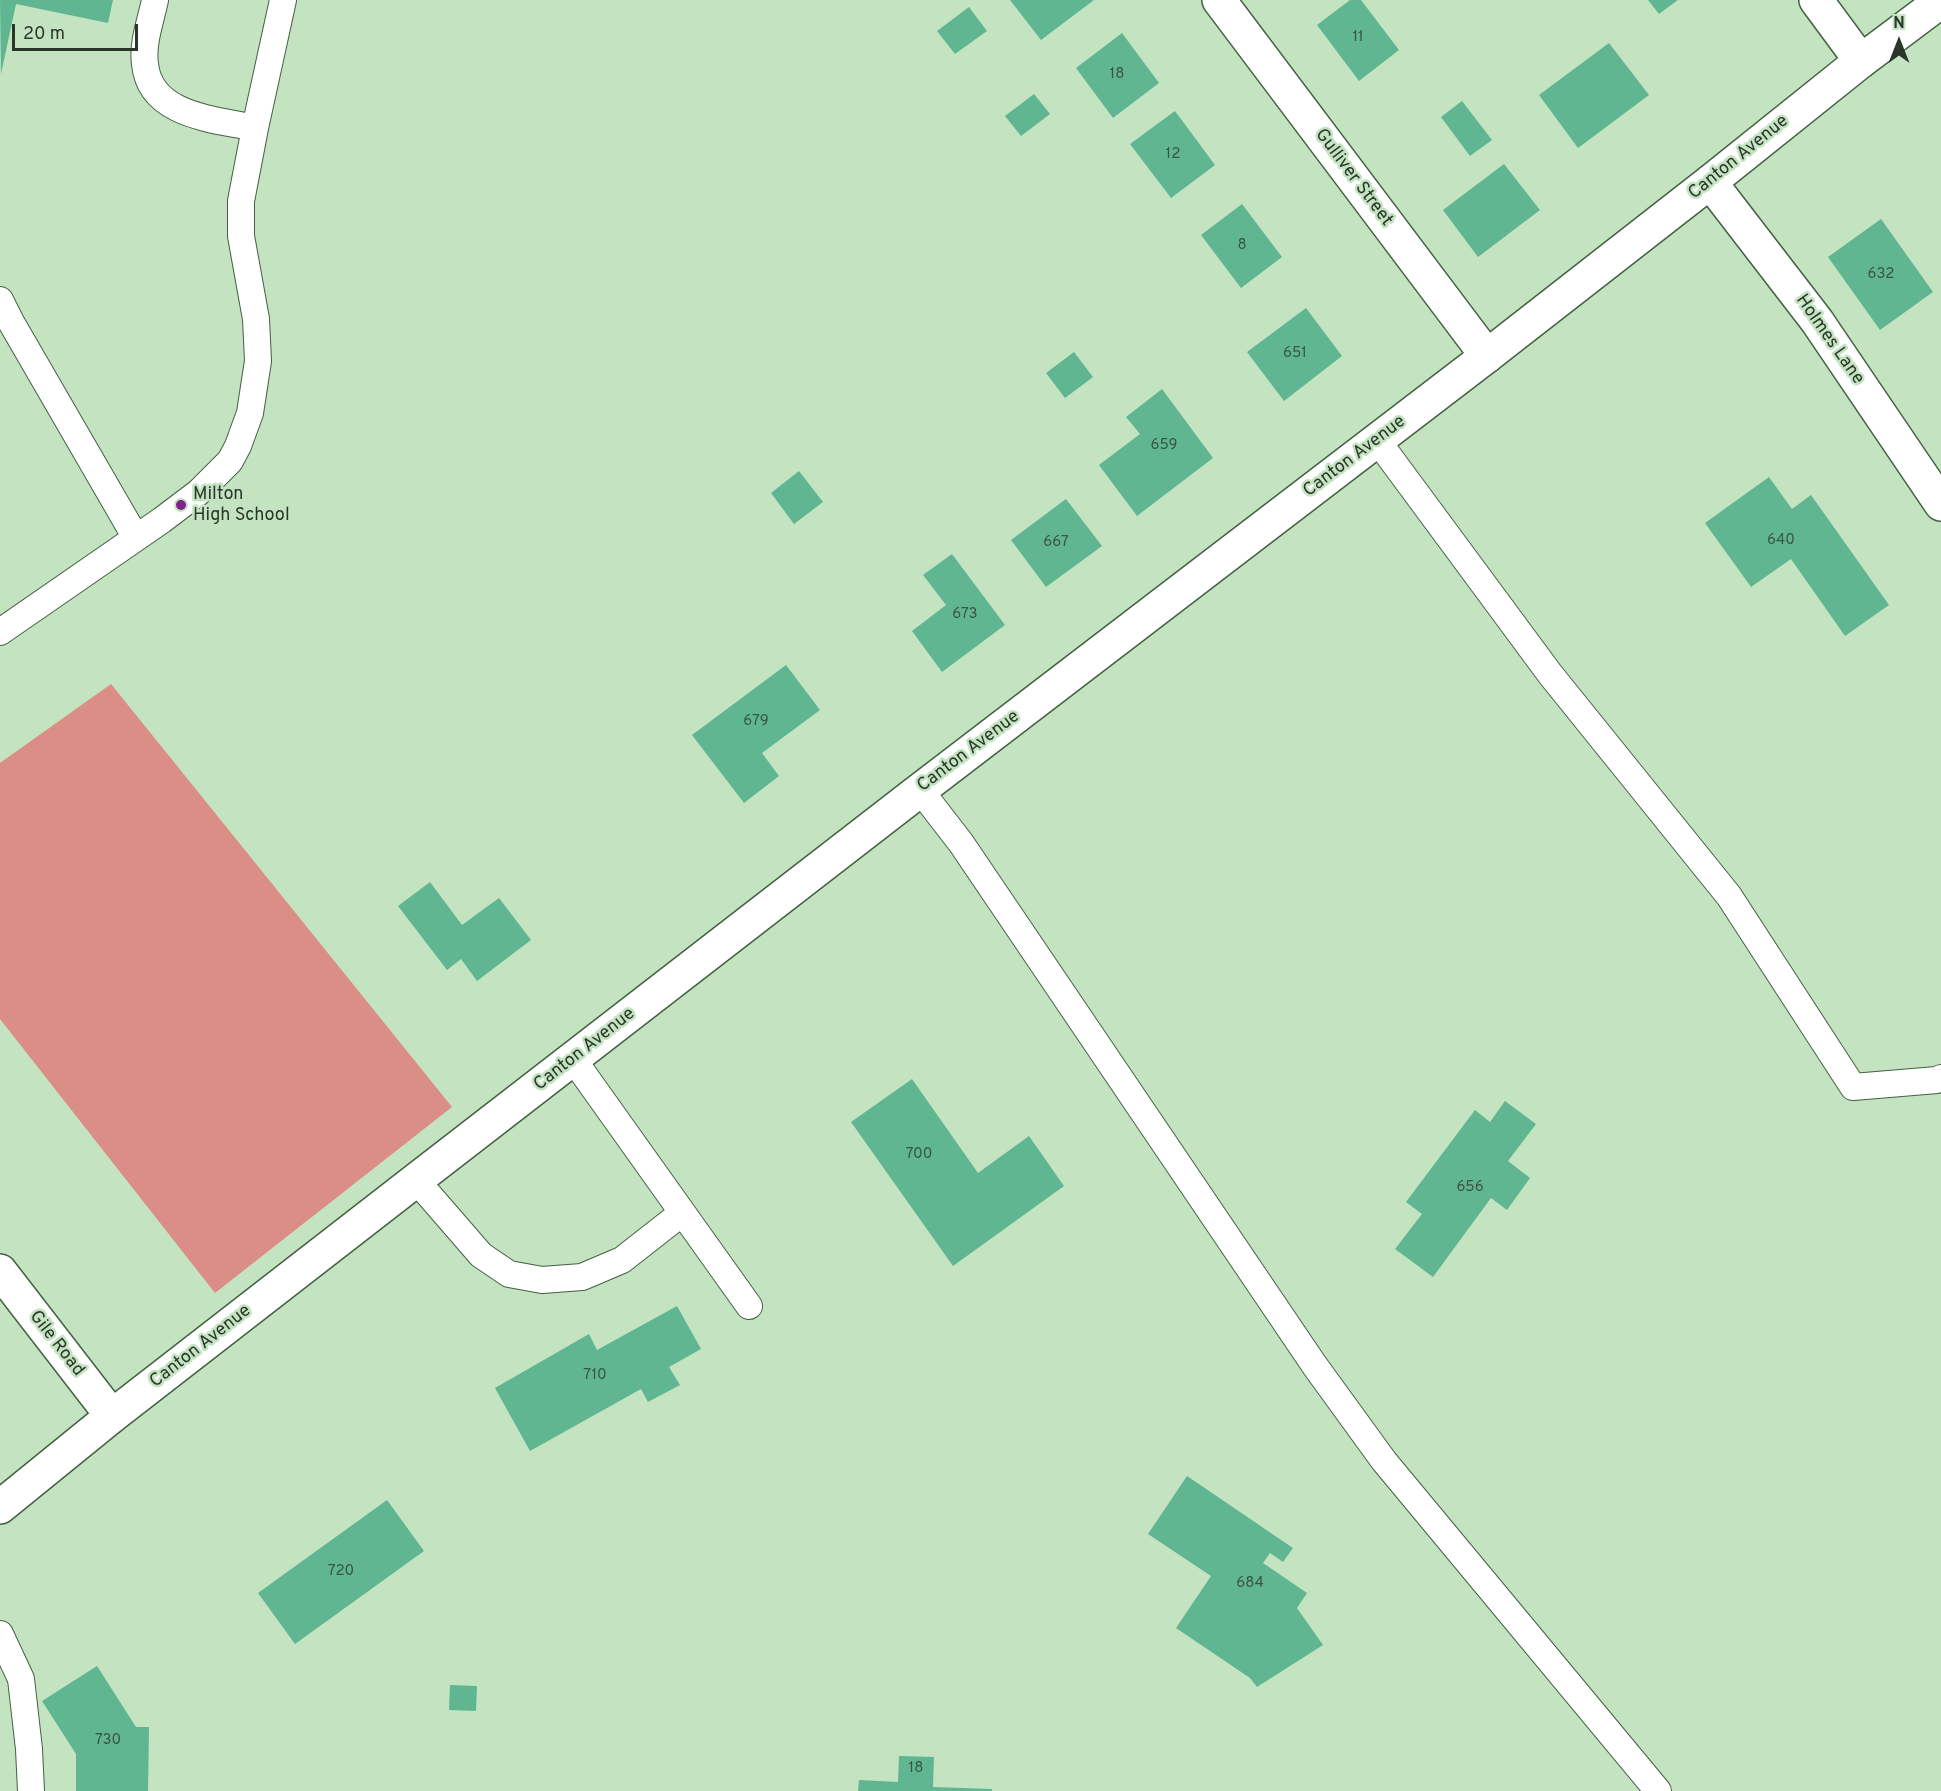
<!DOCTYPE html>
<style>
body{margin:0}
#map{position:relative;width:1941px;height:1791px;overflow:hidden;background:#c3e3c1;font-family:Overpass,sans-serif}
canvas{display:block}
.north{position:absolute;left:1869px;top:12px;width:60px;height:60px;-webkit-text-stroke:4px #c3e3c1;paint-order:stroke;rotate:0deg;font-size:16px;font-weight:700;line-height:24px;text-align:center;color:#2a3629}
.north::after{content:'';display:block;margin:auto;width:21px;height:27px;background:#2a3629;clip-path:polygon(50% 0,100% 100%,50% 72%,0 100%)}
.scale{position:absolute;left:12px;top:24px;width:126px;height:27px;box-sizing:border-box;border:3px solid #2a3629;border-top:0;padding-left:8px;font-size:18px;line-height:21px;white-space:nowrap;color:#2a3629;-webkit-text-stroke:4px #c3e3c1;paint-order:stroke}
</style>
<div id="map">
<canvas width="1941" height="1791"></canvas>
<div class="north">N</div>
<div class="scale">20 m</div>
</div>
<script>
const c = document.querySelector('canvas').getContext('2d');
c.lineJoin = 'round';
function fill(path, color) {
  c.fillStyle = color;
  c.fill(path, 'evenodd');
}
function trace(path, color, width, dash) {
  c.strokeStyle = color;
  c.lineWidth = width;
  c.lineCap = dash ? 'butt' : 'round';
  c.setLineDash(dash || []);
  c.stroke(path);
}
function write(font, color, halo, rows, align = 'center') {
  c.font = font + ' Overpass,sans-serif';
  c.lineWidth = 5;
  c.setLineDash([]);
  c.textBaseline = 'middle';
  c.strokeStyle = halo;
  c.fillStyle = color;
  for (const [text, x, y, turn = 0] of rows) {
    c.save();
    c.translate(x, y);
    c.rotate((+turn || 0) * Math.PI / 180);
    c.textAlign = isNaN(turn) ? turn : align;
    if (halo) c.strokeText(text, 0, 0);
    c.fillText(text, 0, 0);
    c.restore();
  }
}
fill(new Path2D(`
 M111 684 452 1107 215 1293 0 1019V763Z`), '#db8d88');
fill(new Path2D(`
 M0 0H113L108 23 16 4 1 74Z
 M1010 0H1094L1041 40Z
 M1350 0H1361L1399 50 1359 81 1317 25Z
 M1648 0H1678L1659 14Z
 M969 7 987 31 955 54 937 31Z
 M1122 33 1159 83 1113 118 1076 68Z
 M1609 43 1649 95 1578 148 1539 95Z
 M1034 94 1050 114 1021 136 1005 116Z
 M1462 101 1492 140 1470 156 1441 117Z
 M1175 111 1215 165 1171 198 1130 144Z
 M1504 164 1540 210 1478 257 1443 210Z
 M1242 204 1282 257 1241 288 1201 235Z
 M1881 219 1933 292 1880 330 1828 257Z
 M1306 308 1342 356 1284 401 1247 352Z
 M1074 352 1093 377 1065 398 1046 373Z
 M1162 389 1213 458 1137 516 1099 465 1140 434 1126 417Z
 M799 471 823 502 794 524 771 493Z
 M1769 477 1792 509 1811 495 1889 605 1845 636 1791 559 1751 587 1705 523Z
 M1066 499 1102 546 1046 587 1011 540Z
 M952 554 1005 625 942 672 912 631 946 605 923 575Z
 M786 665 820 710 762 753 779 776 744 803 692 735Z
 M430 882 462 925 499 898 531 940 477 981 461 959 447 970 398 906Z
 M912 1079 978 1173 1029 1136 1064 1186 953 1266 851 1122Z
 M1505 1101 1536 1124 1508 1161 1530 1178 1507 1210 1491 1198 1433 1277 1395 1249 1422 1214 1406 1202 1475 1110 1490 1122Z
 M677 1306 701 1349 669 1367 680 1385 648 1402 641 1389 530 1451 495 1388 589 1334 597 1350Z
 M1187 1476 1293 1548 1283 1562 1270 1553 1263 1563 1307 1593 1297 1608 1323 1645 1257 1687 1250 1678 1176 1628 1211 1576 1148 1534Z
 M387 1500 424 1551 295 1644 258 1593Z
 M97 1666 136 1727H149L148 1791H76V1754L42 1701Z
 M450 1685 477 1686 476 1711 449 1710Z
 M899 1756 934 1757 933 1787 992 1789V1791H858L859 1780 898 1782Z`), '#60b691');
const lane = new Path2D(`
 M155 0C151 20 142 43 145 64 150 116 214 119 255 128
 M0 300 11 322 136 538
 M1377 440 1550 674 1729 896 1853 1087 1937 1080 1941 1078
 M0 632 162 520 199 492 230 461 238 446 250 413 258 361 256 319 241 236V201L255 128 283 0
 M920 790 961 843 1315 1366 1384 1461 1658 1791
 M573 1059 749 1306
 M416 1180 481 1255 509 1274 542 1280 582 1277 622 1260 682 1213
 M0 1634 21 1679 29 1749 31 1791`);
const street = new Path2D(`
 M1219 0 1487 356
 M1816 0 1861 61
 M1710 182 1817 321 1941 504
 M0 1271 112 1416`);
const secondary = new Path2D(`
 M0 1507 112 1416 416 1180 920 790 1487 356 1710 182 1861 61 1941 1`);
trace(lane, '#446043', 28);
trace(street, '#446043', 36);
trace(secondary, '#446043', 36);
trace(lane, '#fff', 26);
trace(street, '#fff', 33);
trace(secondary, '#fff', 33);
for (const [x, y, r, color] of [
 [181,505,6,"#82228c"]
]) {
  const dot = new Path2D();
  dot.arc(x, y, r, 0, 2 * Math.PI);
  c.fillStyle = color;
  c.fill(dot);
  trace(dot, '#c3e3c1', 2);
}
write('15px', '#385643', null, [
 ["11",1358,38],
 ["18",1117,75],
 ["12",1173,155],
 ["8",1242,246],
 ["632",1881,275],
 ["651",1295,354],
 ["659",1164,446],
 ["640",1781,541],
 ["667",1056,543],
 ["673",965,615],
 ["679",756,722],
 ["700",919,1155],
 ["656",1470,1188],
 ["710",595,1376],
 ["720",341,1572],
 ["684",1250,1584],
 ["730",108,1741],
 ["18",916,1769]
]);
write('18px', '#2a3629', '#c3e3c1', [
 ["Canton Avenue",1739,158,-39],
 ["Gulliver Street",1353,178,53],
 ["Holmes Lane",1829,340,55],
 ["Canton Avenue",1355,457,-37],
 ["Canton Avenue",969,752,-37],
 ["Canton Avenue",585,1050,-38],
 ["Gile Road",56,1344,52],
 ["Canton Avenue",201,1347,-38]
]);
write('18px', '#2a3629', '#c3e3c1', [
 ["Milton",193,495],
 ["High School",193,516]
], 'left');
</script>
